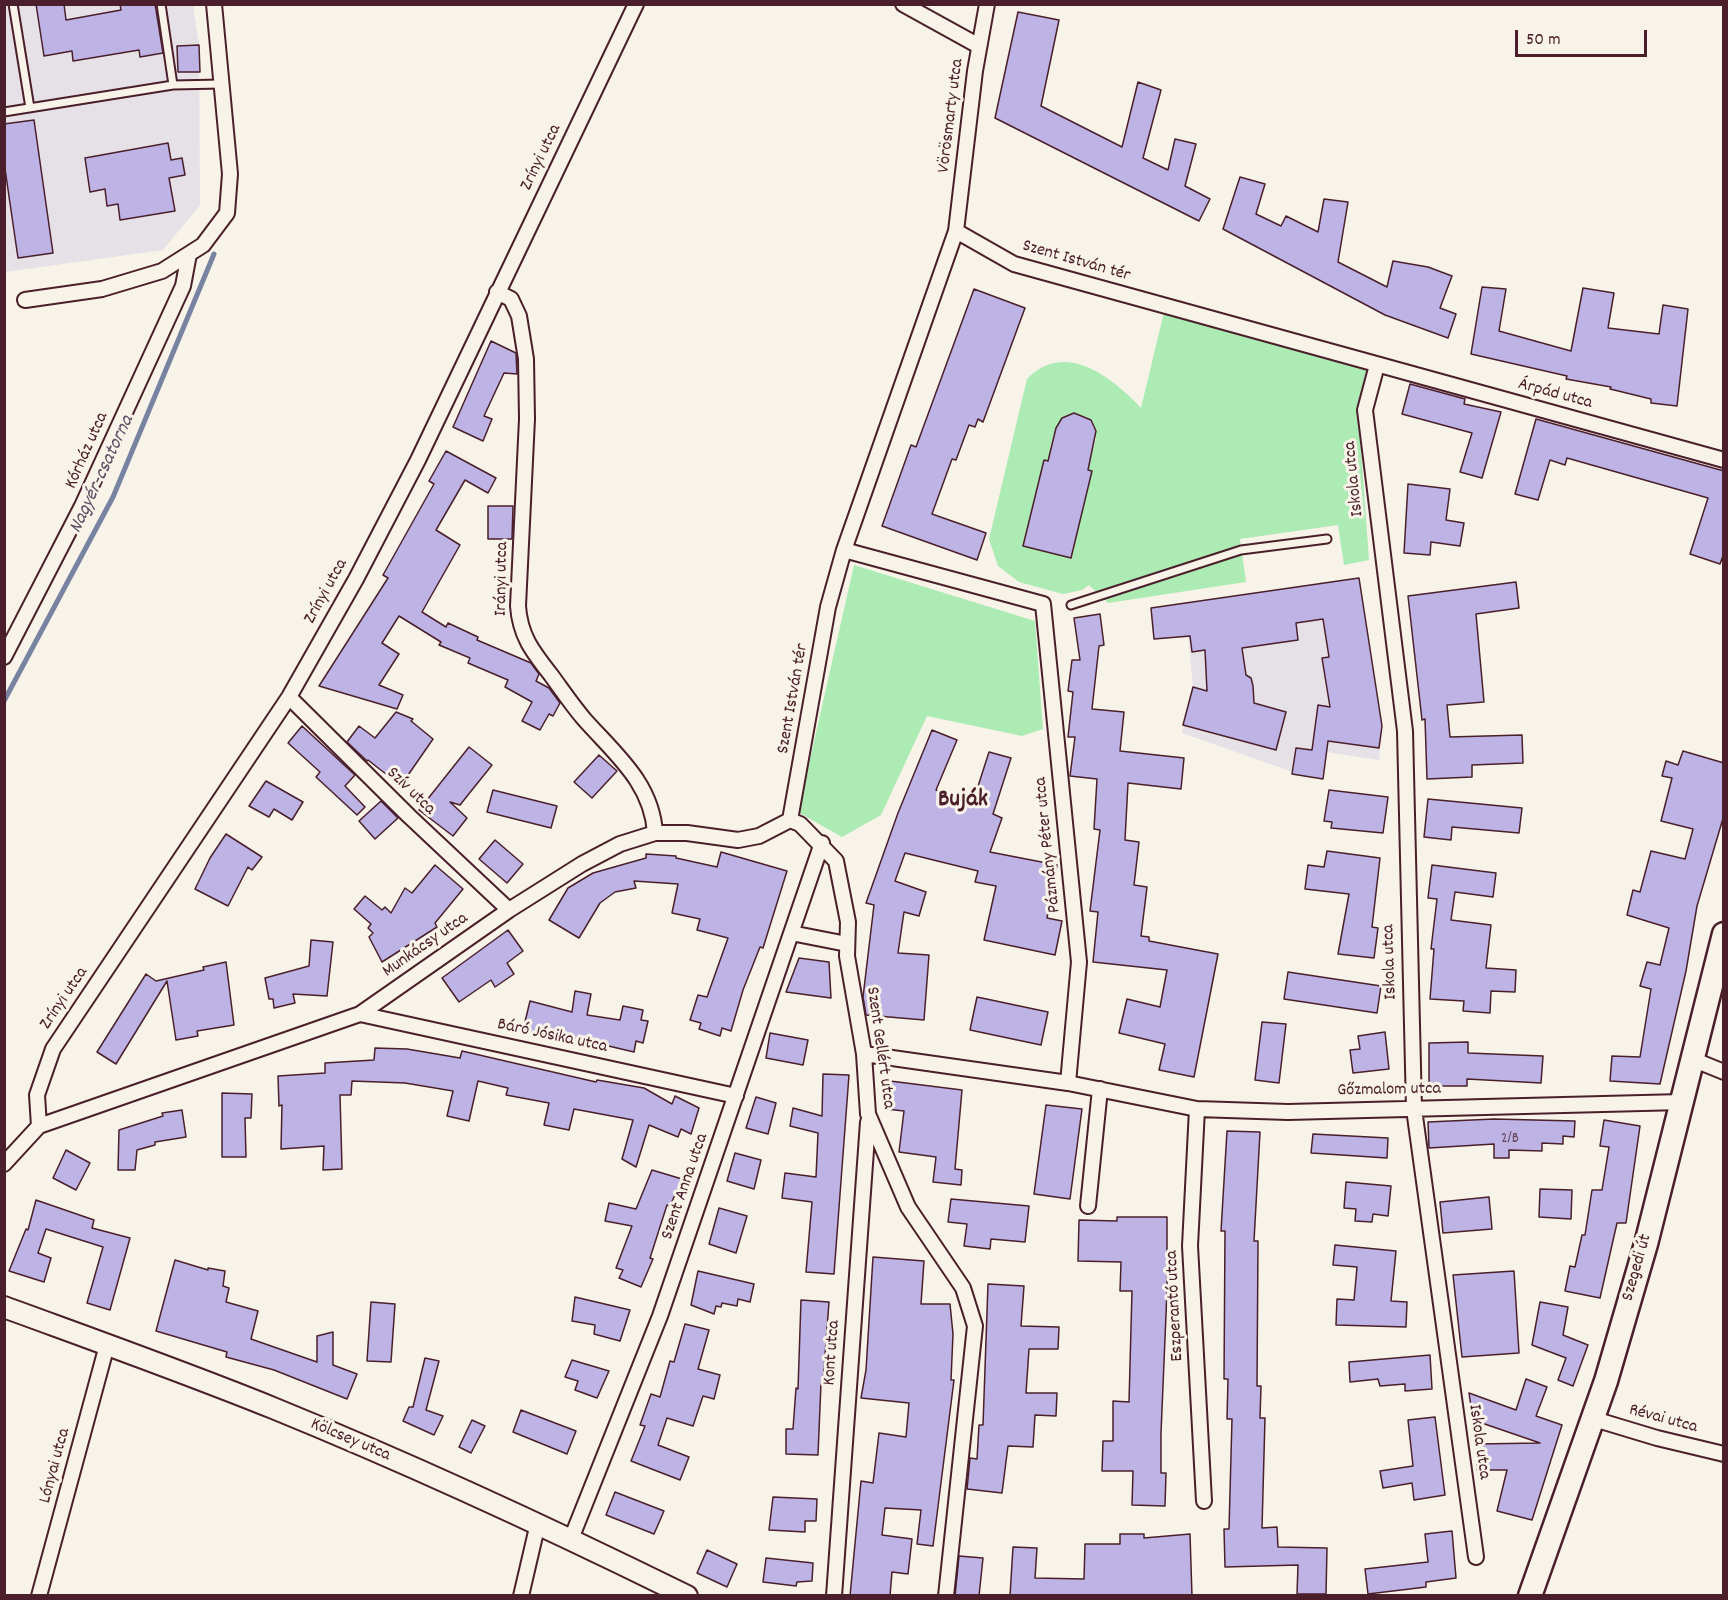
<!DOCTYPE html>
<meta charset="utf-8">
<style>
body{margin:0}
#map{position:relative;width:1728px;height:1600px;overflow:hidden;background:#f7f3e8;font-family:Dekko,sans-serif}
canvas{display:block}
.frame{position:absolute;inset:0;border:6px solid #4a1f2b;pointer-events:none}
.scale{position:absolute;left:1515px;top:30px;width:132px;height:27px;box-sizing:border-box;border:3px solid #4a1f2b;border-top:0;padding-left:8px;font-size:18px;line-height:21px;white-space:nowrap;color:#4a1f2b;-webkit-text-stroke:4px #f7f3e8;paint-order:stroke}
</style>
<div id="map">
<canvas width="1728" height="1600"></canvas>
<div class="frame"></div>
<div class="scale">50 m</div>
</div>
<script>
const c = document.querySelector('canvas').getContext('2d');
c.lineJoin = 'round';
function fill(path, color) {
  c.fillStyle = color;
  c.fill(path, 'evenodd');
}
function trace(path, color, width, dash) {
  c.strokeStyle = color;
  c.lineWidth = width;
  c.lineCap = dash ? 'butt' : 'round';
  c.setLineDash(dash || []);
  c.stroke(path);
}
function write(font, color, halo, rows, align = 'center') {
  c.font = font + ' Dekko,sans-serif';
  c.lineWidth = 6;
  c.setLineDash([]);
  c.textBaseline = 'middle';
  c.strokeStyle = halo;
  c.fillStyle = color;
  for (const [text, x, y, turn = 0] of rows) {
    c.save();
    c.translate(x, y);
    c.rotate((+turn || 0) * Math.PI / 180);
    c.textAlign = isNaN(turn) ? turn : align;
    if (halo) c.strokeText(text, 0, 0);
    c.fillText(text, 0, 0);
    c.restore();
  }
}
fill(new Path2D(`
 M4 5H193L199 45 200 205 163 250 5 272Z
 M1359 578 1382 726 1379 760 1327 752 1324 770 1304 776 1182 733 1193 687 1185 603Z`), '#e6e0e7');
fill(new Path2D(`
 M1164 312 1368 368 1358 408 1369 560 1344 565 1338 525 1240 539 1246 582 1108 603 1089 585 1082 590 1063 594 1019 582 998 566 989 539 1027 379C1065 339 1113 378 1141 408ZM1074 413 1091 419 1096 438 1088 470 1092 471 1071 557 1023 546 1044 460 1048 461C1052 442 1053 419 1074 413Z
 M854 565 1035 621 1043 729 1022 736 927 716 881 815 842 837 798 812Z`), '#acebb3');
trace(new Path2D(`
 M4 701 113 497 214 254`), '#7883a2', 5);
const building = new Path2D(`
 M36 4H64L66 20 121 10 120 4H155L163 53 140 57 139 50 73 61 72 51 44 56Z
 M1018 12 1059 20 1041 106 1122 147 1138 82 1161 90 1143 158 1168 170 1175 139 1196 144 1185 186 1210 199 1199 221 995 118Z
 M199 45 200 72H178L177 46Z
 M34 120 53 253 18 258 4 162V124Z
 M168 143 171 160 182 158 185 175 169 178 175 211 120 220 118 204 107 206 105 189 90 192 85 158Z
 M1240 177 1265 184 1256 214 1281 226 1286 216 1318 232 1324 199 1348 202 1338 262 1387 287 1393 261 1428 267 1452 276 1440 308 1456 314 1448 338 1385 315 1223 229Z
 M1482 287 1506 289 1499 331 1571 351 1583 288 1614 293 1608 328 1659 334 1663 305 1688 309 1677 406 1651 403V399L1610 389 1611 387 1566 379 1567 376 1471 354Z
 M974 289 1025 308 983 422 978 419 975 427 969 425 956 460 952 459 932 514 986 533 977 560 882 526 911 445 916 447Z
 M491 341 516 353 517 374 504 373 484 416 492 419 483 441 453 427Z
 M1410 384 1465 399 1464 404 1501 412 1482 478 1460 472 1472 433 1402 414Z
 M1074 413 1091 420 1096 431 1088 470 1092 471 1071 558 1023 546 1044 460 1048 461 1056 428 1062 418Z
 M1536 419 1724 471V553L1720 564 1690 554 1708 498 1567 458 1565 465 1550 460 1538 500 1515 494Z
 M446 451 496 478 488 493 465 480 436 530 460 545 422 612 446 627 448 623 478 637 477 640 531 663 539 674 536 681 549 688 560 703 553 716 549 714 540 730 522 721 532 702 505 687 508 680 468 663 470 658 439 645 441 642 399 616 382 643 399 654 379 685 403 695 397 709 319 686 388 578 383 575 434 484 429 481Z
 M1408 484 1450 489 1446 520 1464 523 1460 546 1431 542 1430 555 1404 553Z
 M488 506H513L512 539H488Z
 M1359 578 1382 726 1379 748 1328 741 1323 779 1292 774 1296 748 1312 750 1318 705 1330 707 1322 658 1329 657 1323 619 1296 623 1298 640 1242 648 1246 675 1251 678 1253 686 1254 703 1286 712 1276 750 1183 725 1193 687 1207 691 1205 650 1192 652 1190 636 1154 639 1151 608Z
 M1516 582 1519 608 1476 614 1484 702 1447 705 1450 737 1522 735 1523 763 1472 765V777L1427 779 1425 719 1422 720 1408 596Z
 M1100 614 1104 645 1099 646 1092 709 1124 712 1120 751 1184 758 1181 789 1128 783 1125 840 1139 842 1134 885 1147 887 1141 936 1149 937V941L1218 954 1194 1077 1159 1070 1165 1044 1119 1033 1127 999 1160 1007 1167 970 1093 962 1098 912 1090 911 1100 830 1094 829 1097 779 1070 776 1075 737H1068L1073 692 1068 691 1072 660H1080L1074 618Z
 M396 712 413 719 411 721 433 739 406 778 402 775 396 782 368 760 367 761 347 742 359 726 375 738Z
 M302 726 355 775 345 786 365 807 357 815 316 777 320 772 288 743Z
 M932 730 957 740 936 790 972 805 989 752 1011 758 993 814 1002 818 990 852 1057 865 1047 918 1062 921 1055 955 984 940 996 886 975 882 978 871 905 853 895 881 926 892 919 916 904 912 898 953 929 955 924 1020 866 1015 863 997 874 905 866 903 898 813Z
 M469 747 492 765 460 805 450 802 467 818 453 836 419 810Z
 M1683 751 1724 763V815L1697 906 1686 971 1660 1084 1610 1081 1612 1056 1640 1057 1651 989 1640 986 1647 962 1660 965 1669 928 1627 915 1633 890 1640 892 1651 851 1685 859 1693 829 1661 821 1672 778 1662 776 1666 761 1678 765Z
 M599 755 617 771 592 798 574 782Z
 M266 781 303 802 292 820 274 809 269 817 249 806Z
 M493 790 557 806 551 828 487 812Z
 M1329 790 1388 797 1383 833 1331 828 1332 822 1324 821Z
 M1428 799 1522 808 1519 833 1452 827 1451 840 1424 837Z
 M381 801 398 818 375 839 359 821Z
 M226 834 262 857 252 870 248 867 228 906 195 889 210 858Z
 M495 840 523 864 507 883 479 859Z
 M1327 851 1380 858 1372 927 1378 928 1374 958 1338 954 1349 894 1305 889 1308 865 1324 867Z
 M721 852 787 871 763 948 760 947 743 990 731 1031 722 1028 720 1036 699 1029 701 1023 690 1020 698 995 707 997 728 938 697 930 700 919 672 913 678 884 634 881 636 888 615 892 600 903 579 938 549 920 568 888 593 873 646 858V854L676 856V858L717 867Z
 M435 865 463 889 435 923 437 927 382 962 369 937 373 933 368 928 371 924 354 909 365 896 382 910 385 907 391 913 405 888 412 893Z
 M1432 865 1496 873 1493 897 1455 892 1451 920 1491 925 1486 968 1516 970 1515 992 1491 991 1490 1013 1463 1011 1464 1001 1430 999 1434 949H1431L1437 899 1428 898Z
 M508 930 523 951 507 963 514 974 495 987 491 980 459 1002 442 978Z
 M311 940 333 942 327 996 293 994 295 1003 274 1008 273 999H269L265 978 309 966Z
 M799 958 829 962 831 998 786 992Z
 M226 962 234 1025 197 1031 198 1036 176 1040 167 981 116 1064 97 1052 146 974 156 981 204 970 203 967Z
 M1288 972 1381 986 1377 1013 1284 999Z
 M575 991 591 994 587 1015 620 1020 623 1006 643 1010 641 1020 648 1021 643 1043 636 1041 634 1052 600 1044 599 1047 566 1041 523 1030 530 1001 572 1012Z
 M977 997 1048 1012 1041 1045 970 1030Z
 M1262 1022 1286 1024 1279 1083 1255 1080Z
 M1385 1032 1389 1069 1353 1073 1350 1050 1360 1049 1358 1036Z
 M770 1033 808 1040 803 1065 766 1058Z
 M1468 1042V1053L1543 1056 1541 1083 1467 1079V1086H1429V1043Z
 M375 1048 407 1049 460 1058 462 1051 596 1082 597 1080 644 1088 672 1104 675 1096 699 1108 691 1134 681 1129 678 1137 649 1125 636 1167 622 1159 633 1120 574 1109 569 1130 544 1125 549 1103 506 1095 508 1088 478 1081 469 1121 447 1116 453 1091 405 1083 352 1081 351 1095H340L342 1169 323 1170 324 1146 281 1149 282 1105 279 1106 278 1076 325 1073V1063L374 1060Z
 M823 1074 849 1075 834 1274 806 1272 812 1202 782 1198 785 1173 816 1177 818 1133 790 1126 793 1108 822 1116Z
 M890 1081 962 1090 955 1169 962 1170 961 1185 933 1182 936 1157 899 1152 904 1111 886 1109Z
 M222 1093 252 1094 251 1118H245L246 1157H222Z
 M756 1097 776 1103 768 1134 746 1128Z
 M1046 1105 1082 1109 1070 1199 1034 1194Z
 M182 1110 186 1137 155 1142V1145L137 1150 135 1170H118L119 1130 163 1116 162 1113Z
 M1494 1119 1575 1121 1574 1137 1563 1136V1144L1542 1143V1151L1509 1150V1158H1494V1144L1429 1148 1428 1122Z
 M1604 1120 1640 1126 1626 1223H1617L1600 1298 1565 1291 1570 1266 1575 1267 1582 1235H1585L1592 1190H1602L1609 1147 1600 1146Z
 M1227 1131 1260 1132 1254 1241H1258L1257 1386H1261L1260 1418H1265L1262 1528 1277 1527 1278 1547 1327 1548 1326 1594H1297L1298 1565 1225 1567 1224 1529H1229L1232 1419H1227L1228 1379H1224L1225 1231H1221Z
 M1313 1134 1388 1138 1387 1158 1311 1153Z
 M66 1150 90 1163 76 1190 53 1178Z
 M735 1153 761 1160 754 1189 727 1181Z
 M652 1170 682 1179 670 1206 667 1205 650 1258 653 1259 641 1287 619 1278 623 1270 616 1268 632 1226 605 1221 609 1203 636 1209Z
 M1346 1182 1391 1186 1388 1216 1373 1214 1372 1222 1355 1221 1356 1209 1344 1208Z
 M1540 1189 1572 1190 1571 1219 1539 1217Z
 M1489 1197 1492 1229 1443 1233 1440 1202Z
 M951 1199 1029 1206 1025 1242 991 1239 990 1249 964 1246 967 1224 948 1222Z
 M36 1200 94 1220 92 1228 130 1238 110 1310 87 1303 103 1247 46 1229 38 1253 51 1258 44 1282 9 1271 26 1229 28 1230Z
 M719 1208 747 1216 736 1253 709 1244Z
 M1117 1217H1167V1291L1161 1433V1473H1166L1165 1506 1132 1505 1133 1471H1102L1103 1441H1113V1401L1129 1402 1132 1291H1120L1121 1262 1078 1261 1079 1220 1117 1221Z
 M1335 1245 1396 1251 1391 1301 1407 1302 1406 1327 1336 1325 1337 1299 1354 1300 1357 1267 1333 1265Z
 M873 1257 924 1261 921 1304H950L953 1334 951 1380H954L933 1546 917 1544 921 1510 885 1508 882 1535 912 1539 908 1574 892 1572 890 1596H850L861 1481 873 1483 879 1433 906 1437 909 1403 861 1398 866 1370Z
 M175 1260 208 1270V1268L225 1271 223 1286 229 1288 226 1302 258 1311 251 1339 317 1362V1336L333 1332V1365L357 1374 347 1399 274 1370 226 1357 227 1352 156 1331Z
 M698 1271 754 1284 750 1302 738 1299 737 1306 722 1303 721 1307 716 1306 714 1314 691 1305Z
 M1514 1271 1519 1353 1462 1357 1453 1275Z
 M988 1284 1024 1286 1021 1326 1059 1327 1058 1349H1029L1026 1393H1057L1056 1416 1035 1415 1033 1447 1008 1446 1002 1493 967 1489 970 1458 977 1459 979 1425H983Z
 M575 1297 630 1310 620 1341 594 1334 595 1325 572 1321Z
 M801 1300 829 1302 823 1383H821L818 1455 786 1454V1429H793L796 1388 798 1389Z
 M371 1302 395 1304 391 1362 367 1361Z
 M1540 1302 1568 1307 1563 1335 1588 1345 1573 1386 1558 1380 1566 1358 1532 1345Z
 M685 1324 709 1330 698 1369 720 1375 714 1399 703 1396 693 1426 667 1418 658 1445 689 1457 680 1480 631 1461 645 1426 640 1425 651 1394 660 1397 670 1361 674 1362Z
 M1430 1355 1432 1389 1405 1391V1384L1380 1386 1378 1379 1350 1382 1349 1362Z
 M425 1358 439 1361 426 1410 443 1416 434 1435 403 1421 409 1407H413Z
 M572 1360 609 1371 597 1398 575 1390 578 1381 565 1377Z
 M1526 1379 1547 1387 1536 1416 1562 1425 1532 1520 1497 1511 1507 1470H1477V1444L1540 1443 1473 1420 1469 1393 1516 1410Z
 M521 1410 576 1431 567 1454 513 1432Z
 M1435 1417 1445 1495 1414 1500 1412 1483 1383 1488 1380 1471 1413 1466 1408 1420Z
 M472 1420 485 1426 471 1453 459 1447Z
 M615 1492 664 1511 654 1534 606 1515Z
 M773 1497 817 1499 816 1521H805V1532L769 1530Z
 M1452 1531 1456 1578 1426 1582V1587L1368 1594 1365 1569 1428 1562 1425 1534Z
 M1120 1534H1144V1538L1190 1534 1192 1596H1010L1013 1547 1037 1548 1035 1578 1084 1579 1085 1544H1120Z
 M707 1550 737 1564 727 1587 697 1573Z
 M959 1556 983 1558 979 1596H955Z
 M766 1558 813 1563 812 1581 797 1582 796 1586 763 1582Z`);
fill(building, '#bdb3e5');
trace(building, '#4a1f2b', 1.5);
const lane = new Path2D(`
 M13 4 30 108
 M161 4 173 85 221 84
 M4 112 173 85
 M1071 605 1241 550 1327 539`);
const street = new Path2D(`
 M903 4 979 46
 M956 231 1014 264 1724 460
 M497 292 511 299 519 316 526 359 527 419 518 606C520 636 533 652 551 675 562 690 572 705 584 719 615 754 652 783 655 833
 M25 300 102 289 162 271 203 245 227 213 230 174 214 4
 M1377 365 1365 410 1405 731 1414 1109 1476 1557
 M844 550 1043 604 1079 962 1068 1083
 M4 657 82 506 183 286 189 254
 M289 697 409 816 509 910
 M790 820 828 607 844 550 956 231 975 71 987 4
 M791 933 847 944
 M360 1014 736 1096
 M864 1054 1068 1083 1197 1109 1288 1112 1682 1102
 M1692 1059 1724 1072
 M1197 1109 1190 1246 1204 1501
 M39 1126 360 1014 509 910 582 864 620 844 655 833H687L738 840 759 836 790 820 800 824 836 861 848 922 847 956 864 1054 868 1114 908 1207 963 1288 975 1326 946 1596
 M4 1164 39 1126 37 1095 53 1049 289 697 356 579 418 460 636 4
 M1088 1206 1100 1089
 M1594 1419 1657 1438 1724 1454
 M571 1539 660 1316 822 843
 M39 1596 107 1345
 M521 1596 538 1523
 M834 1596 868 1122`);
const secondary = new Path2D(`
 M4 1307C94 1340 184 1372 273 1408 413 1465 551 1529 687 1596`);
const primary = new Path2D(`
 M1530 1596 1606 1381 1646 1244 1724 934`);
trace(lane, '#4a1f2b', 11);
trace(street, '#4a1f2b', 18);
trace(secondary, '#4a1f2b', 24);
trace(primary, '#4a1f2b', 27);
trace(lane, '#f7f3e8', 7);
trace(street, '#f7f3e8', 14);
trace(secondary, '#f7f3e8', 20);
trace(primary, '#f7f3e8', 22);
write('15px', '#67445a', null, [
 ["2/B",1510,1140]
]);
write('18px', '#4a1f2b', '#f7f3e8', [
 ["Vörösmarty utca",952,116,-83],
 ["Zrínyi utca",542,158,-64],
 ["Szent István tér",1076,262,16],
 ["Árpád utca",1555,395,15],
 ["Kórház utca",88,451,-66],
 ["Iskola utca",1355,479,-96],
 ["Irányi utca",503,579,-89],
 ["Zrínyi utca",327,592,-61],
 ["Szent István tér",794,699,-80],
 ["Szív utca",410,792,44],
 ["Pázmány Péter utca",1049,845,-96],
 ["Munkácsy utca",426,946,-35],
 ["Iskola utca",1391,962,-92],
 ["Zrínyi utca",65,999,-56],
 ["Báró Jósika utca",552,1037,12],
 ["Szent Gellért utca",879,1048,82],
 ["Gőzmalom utca",1389,1091,-1],
 ["Szent Anna utca",686,1187,-71],
 ["Szegedi út",1638,1268,-74],
 ["Eszperantó utca",1176,1306,-93],
 ["Kont utca",833,1353,-86],
 ["Révai utca",1663,1420,15],
 ["Kölcsey utca",350,1441,23],
 ["Iskola utca",1478,1442,82],
 ["Lónyai utca",56,1466,-75]
]);
write('italic 20px', '#615166', '#f7f3e8', [
 ["Nagyér-csatorna",103,475,-65]
]);
write('bold 24px', '#4a1f2b', '#f7f3e8', [
 ["Buják",963,802]
]);
</script>
